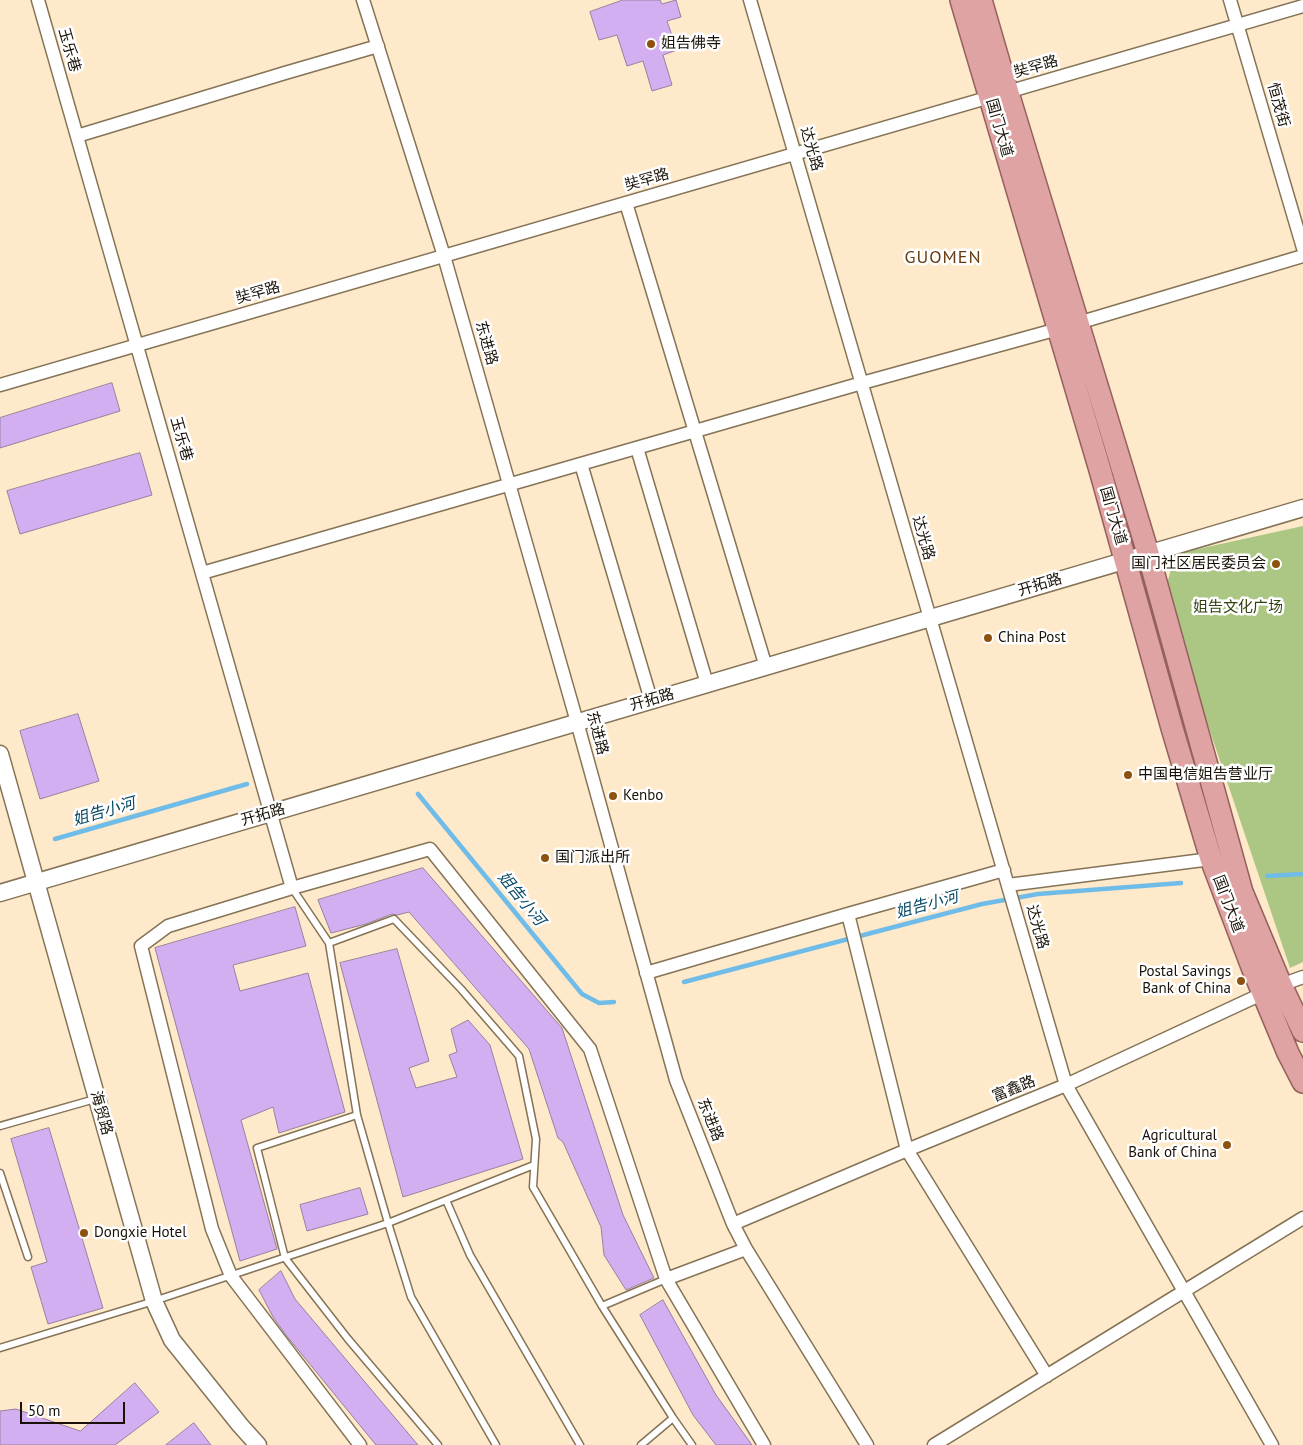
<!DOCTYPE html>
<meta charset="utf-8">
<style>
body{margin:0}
#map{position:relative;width:1303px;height:1445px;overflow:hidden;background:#fee9ca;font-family:"PT Sans",sans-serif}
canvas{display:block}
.scale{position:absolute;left:20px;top:1402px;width:105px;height:22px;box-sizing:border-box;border:2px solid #191107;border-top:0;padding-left:6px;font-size:15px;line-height:18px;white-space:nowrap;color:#191107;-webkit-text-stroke:4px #fff;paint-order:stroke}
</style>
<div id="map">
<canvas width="1303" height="1445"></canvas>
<div class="scale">50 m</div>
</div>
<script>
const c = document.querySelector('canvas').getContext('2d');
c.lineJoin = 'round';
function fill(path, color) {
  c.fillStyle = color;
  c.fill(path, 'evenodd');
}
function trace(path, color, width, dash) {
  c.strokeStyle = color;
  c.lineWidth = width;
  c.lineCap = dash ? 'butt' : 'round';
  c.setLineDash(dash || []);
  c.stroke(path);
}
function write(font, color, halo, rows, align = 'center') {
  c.font = font + ' "PT Sans","Noto Sans SC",sans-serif';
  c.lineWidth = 5;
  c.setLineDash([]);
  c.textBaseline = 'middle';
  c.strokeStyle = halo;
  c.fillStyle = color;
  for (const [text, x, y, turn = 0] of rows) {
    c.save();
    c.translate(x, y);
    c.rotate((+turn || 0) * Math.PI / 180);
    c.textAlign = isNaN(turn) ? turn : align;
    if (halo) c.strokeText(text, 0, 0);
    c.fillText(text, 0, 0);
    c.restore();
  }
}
fill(new Path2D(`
 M1303 526V962L1290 968 1164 595 1175 554Z`), '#acc784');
trace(new Path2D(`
 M418 794 582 994 599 1003 614 1002
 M55 839 247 784
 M1267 876 1303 874
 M684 982 982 904 1038 894 1181 883`), '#6fbce8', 4.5);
const building = new Path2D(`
 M623 0H660L662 4 676 0 681 17 667 21 677 50 663 55 672 85 652 91 643 61 627 66 617 35 599 40 590 12Z
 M112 383 120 411 0 448V418Z
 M140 453 152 495 20 534 7 491Z
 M78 714 99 781 40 799 20 731Z
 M423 868 562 1028 623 1215 654 1278 626 1290 604 1255 601 1227 563 1142 558 1138 529 1049 409 912 397 915 392 914 366 924 331 933 318 900Z
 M295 907 306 946 233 965 240 991 308 973 345 1112 279 1133 273 1107 241 1120 277 1249 240 1261 155 948Z
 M397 949 429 1061 409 1068 416 1088 457 1077 449 1055 457 1052 451 1029 468 1020 490 1045 523 1159 403 1197 340 963Z
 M49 1128 103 1308 48 1324 31 1267 47 1262 11 1139Z
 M360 1188 368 1214 307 1231 300 1205Z
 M281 1271 295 1299 418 1445H376L286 1335 273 1317 259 1290Z
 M663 1300 716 1395 752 1445H716L693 1415 640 1315Z
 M135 1383 159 1412 115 1445H0V1411L16 1409 80 1431Z
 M194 1423 211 1445H166Z`);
fill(building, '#d3aef0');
trace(building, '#9382a0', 1);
const service = new Path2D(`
 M292 888 329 943 357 1115 388 1223 411 1297 496 1445
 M329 943 394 919 461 989 519 1056 536 1139 533 1187 602 1306 673 1418 692 1445
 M357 1115 257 1148 285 1258 348 1339 438 1445
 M0 1126 95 1099
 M0 1173 28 1257
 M446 1200 470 1255 580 1445
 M602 1306 666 1279
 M0 1348 154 1301 388 1223 534 1165
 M641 1445 673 1418`);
const minor = new Path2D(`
 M38 0 292 888
 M363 0 444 256 577 722 676 1080 733 1224 746 1249 867 1445
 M750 0 1066 1085 1272 1445
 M1230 0 1303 248
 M77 136 285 73 378 46
 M626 203 766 667
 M1078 323 1303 256
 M0 385 1303 6
 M637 448 707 684
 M581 464 651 700
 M202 573 862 383 1058 329
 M1008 885 1211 859
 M848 914 907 1150 1047 1376
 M646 973 848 914 1004 870
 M733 1224 907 1150 1066 1085 1281 985 1303 977
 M666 1279 746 1249
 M360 1445 231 1276 212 1229 141 946 168 926 292 888 430 849 590 1049 666 1279 764 1445
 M934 1445 1303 1218`);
const tertiary = new Path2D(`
 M0 754 154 1301 172 1340 240 1425 258 1445
 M0 893 1303 508`);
const trunk = new Path2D(`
 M961 0 1100 470 1172 728 1211 859 1252 967 1288 1053 1303 1082
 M981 0 1008 93 1148 553 1242 892 1281 985 1303 1031`);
trace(service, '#857356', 9);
trace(minor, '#857356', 15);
trace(tertiary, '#857356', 19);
trace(trunk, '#94615e', 24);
trace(service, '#fff', 6);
trace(minor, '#fff', 12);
trace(tertiary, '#fff', 16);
trace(trunk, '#dfa3a4', 21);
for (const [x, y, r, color] of [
 [651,44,5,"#8d520e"],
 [1276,564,5,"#8d520e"],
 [988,638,5,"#8d520e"],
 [1128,775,5,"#8d520e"],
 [613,796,5,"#8d520e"],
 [545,858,5,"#8d520e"],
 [1241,981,5,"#8d520e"],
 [1227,1145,5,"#8d520e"],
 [84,1233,5,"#8d520e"]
]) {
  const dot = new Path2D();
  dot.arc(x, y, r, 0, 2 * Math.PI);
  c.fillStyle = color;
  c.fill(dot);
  trace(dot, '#fff', 2);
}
write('15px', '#191107', '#fff', [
 ["姐告佛寺",661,44],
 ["国门社区居民委员会",1266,564,"right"],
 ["China Post",998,638],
 ["中国电信姐告营业厅",1138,775],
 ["Kenbo",623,796],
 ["国门派出所",555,858],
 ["Postal Savings",1231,972,"right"],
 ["Bank of China",1231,989,"right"],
 ["Agricultural",1217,1136,"right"],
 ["Bank of China",1217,1153,"right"],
 ["Dongxie Hotel",94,1233]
], 'left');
write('15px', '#191107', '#fff', [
 ["玉乐巷",69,50,74],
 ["奘罕路",1036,67,-16],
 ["恒茂街",1278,105,74],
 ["国门大道",999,128,74],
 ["达光路",811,149,74],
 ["奘罕路",647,180,-16],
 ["奘罕路",258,293,-16],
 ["东进路",486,343,74],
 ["玉乐巷",181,439,74],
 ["国门大道",1113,516,74],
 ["达光路",923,538,74],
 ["开拓路",1040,585,-17],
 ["开拓路",652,700,-16],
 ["东进路",597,733,75],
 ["开拓路",263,815,-16],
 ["国门大道",1228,904,69],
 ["达光路",1037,927,74],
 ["富鑫路",1014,1089,-22],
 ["海贸路",101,1113,74],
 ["东进路",710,1120,68]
]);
write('15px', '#30420e', '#fff', [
 ["姐告文化广场",1238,608]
]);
write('italic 16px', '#074967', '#fff', [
 ["姐告小河",104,812,-16],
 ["姐告小河",521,899,51],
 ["姐告小河",927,905,-15]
]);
c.letterSpacing = '1px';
write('18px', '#653c11', '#fff', [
 ["GUOMEN",943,258]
]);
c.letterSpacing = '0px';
</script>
